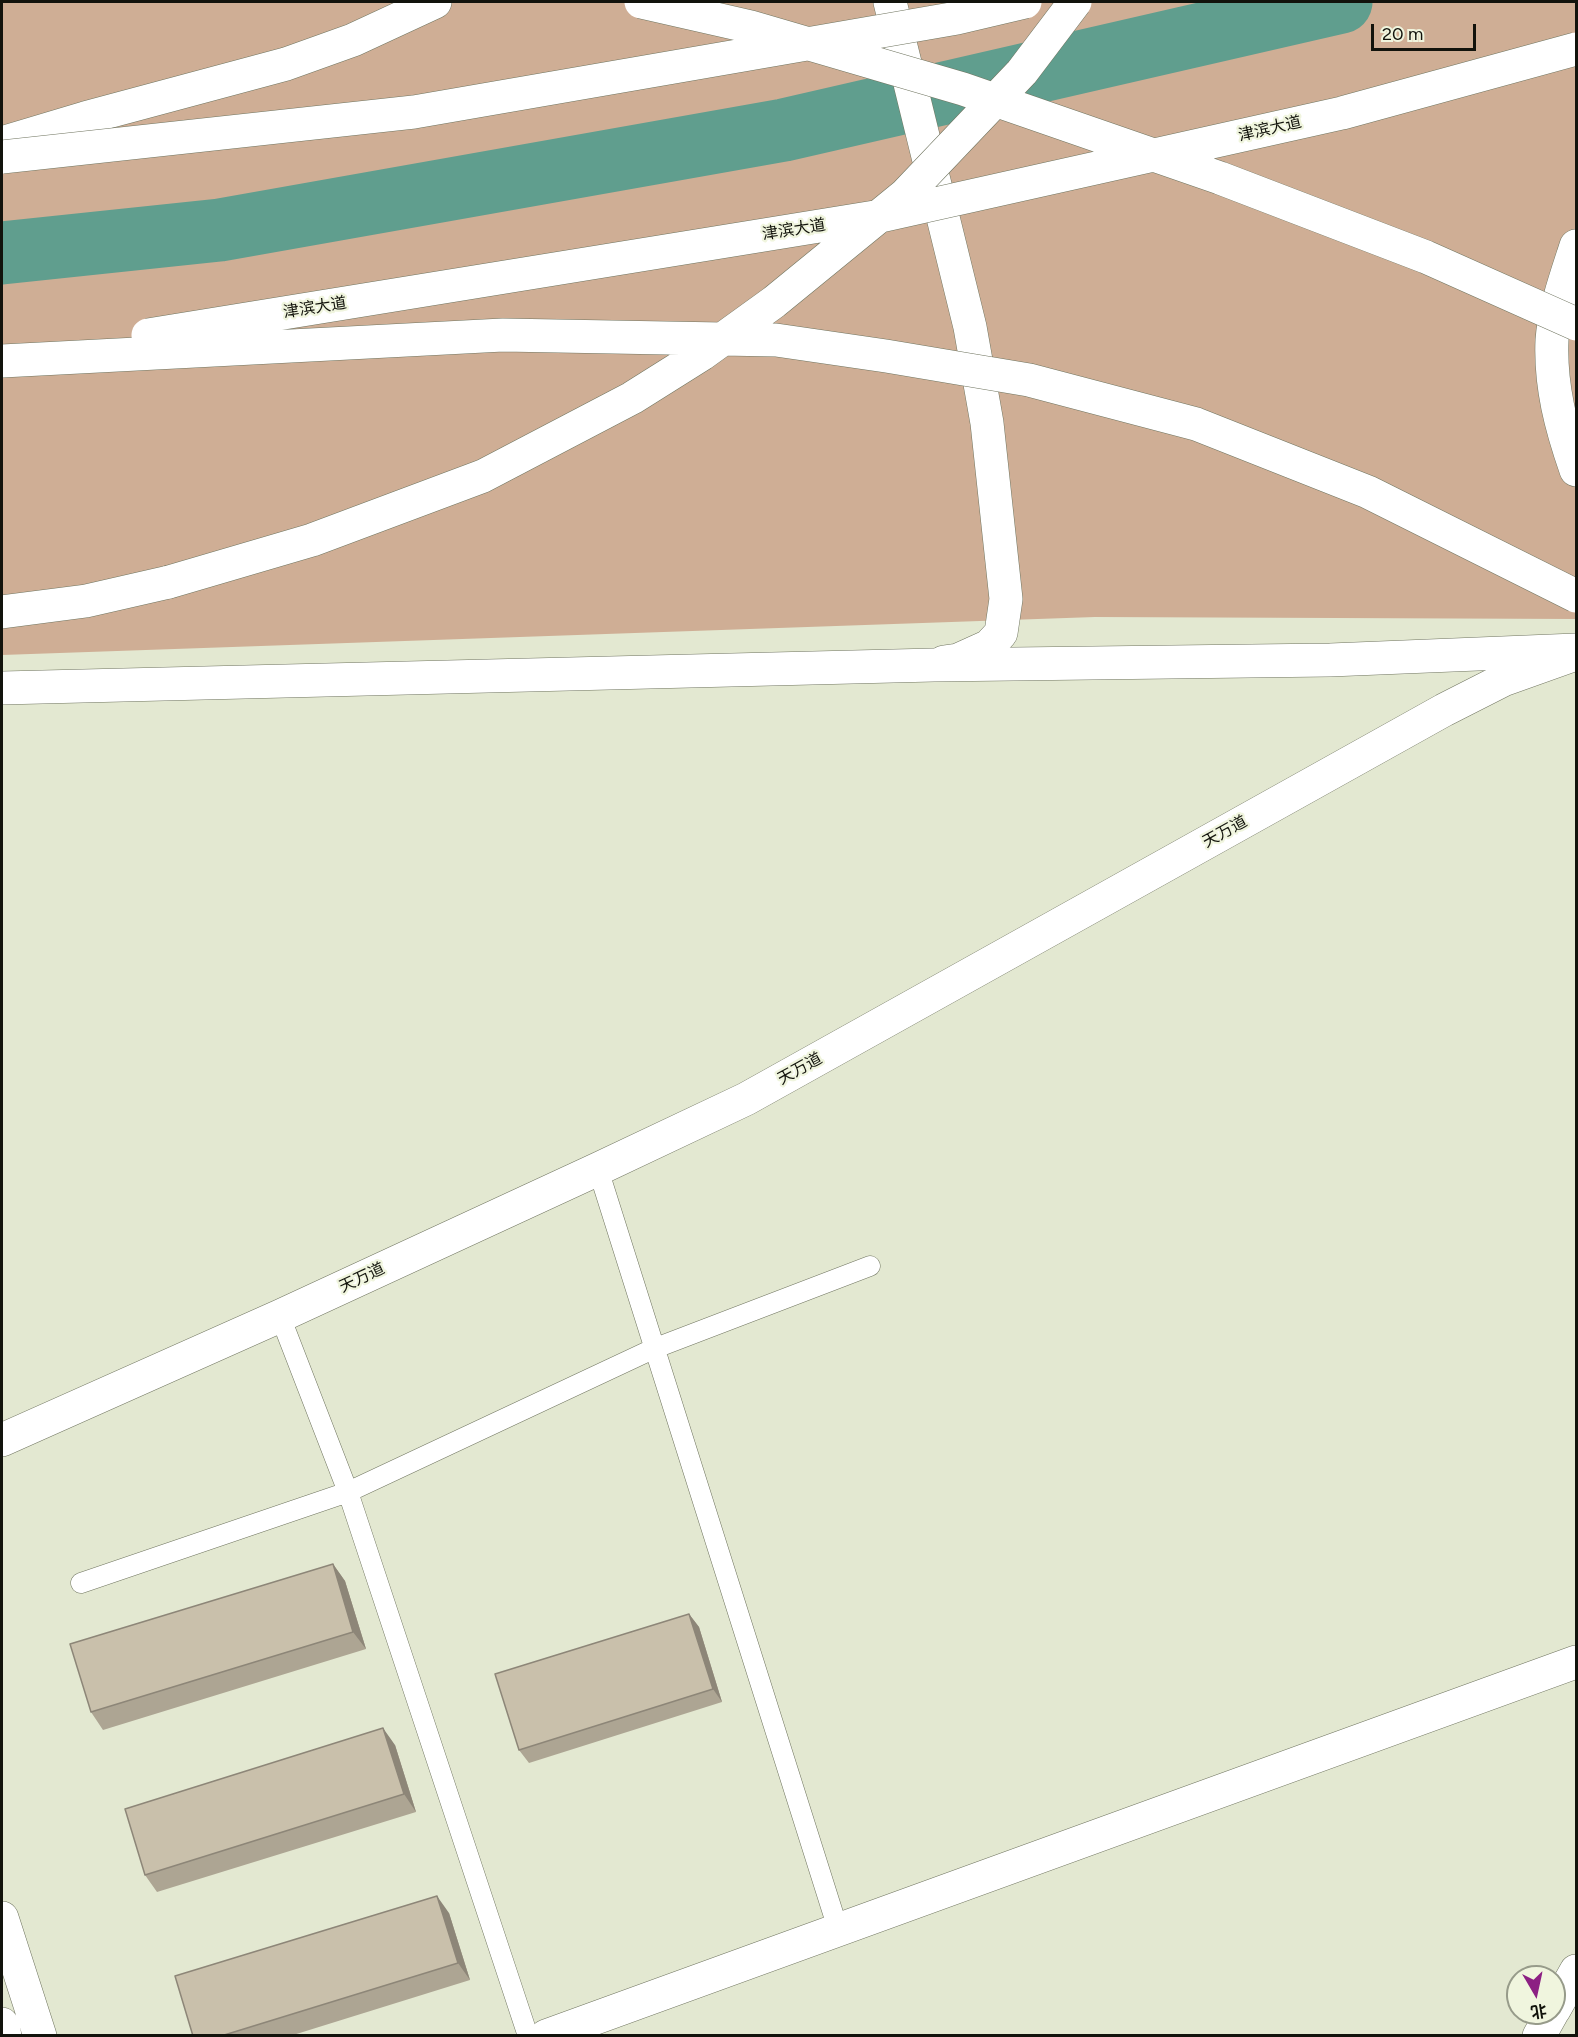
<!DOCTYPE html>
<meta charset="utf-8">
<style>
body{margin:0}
#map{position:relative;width:1578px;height:2037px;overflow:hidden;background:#e3e8d1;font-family:Figtree,"Noto Sans SC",sans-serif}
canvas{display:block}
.frame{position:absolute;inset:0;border:3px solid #12130c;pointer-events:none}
.north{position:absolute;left:1506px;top:1965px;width:60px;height:60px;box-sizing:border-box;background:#f0f5de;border:2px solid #979b8a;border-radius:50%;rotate:171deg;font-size:16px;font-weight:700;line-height:24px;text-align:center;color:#12130c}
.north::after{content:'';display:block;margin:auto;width:21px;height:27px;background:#8c2083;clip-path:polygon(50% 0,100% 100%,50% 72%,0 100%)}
.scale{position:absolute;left:1371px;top:24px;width:105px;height:27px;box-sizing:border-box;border:3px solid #12130c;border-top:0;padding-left:8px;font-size:18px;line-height:21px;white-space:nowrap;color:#12130c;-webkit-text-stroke:4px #f0f5de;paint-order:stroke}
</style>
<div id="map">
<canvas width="1578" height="2037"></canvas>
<div class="frame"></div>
<div class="north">北</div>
<div class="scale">20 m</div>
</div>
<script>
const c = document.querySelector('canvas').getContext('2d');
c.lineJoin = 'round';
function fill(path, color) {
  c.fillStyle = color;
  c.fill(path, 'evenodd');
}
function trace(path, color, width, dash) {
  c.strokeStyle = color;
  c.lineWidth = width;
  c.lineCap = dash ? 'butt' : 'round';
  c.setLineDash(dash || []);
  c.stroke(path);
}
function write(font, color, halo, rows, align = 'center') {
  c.font = font + ' Figtree,"Noto Sans SC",sans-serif';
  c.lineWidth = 4.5;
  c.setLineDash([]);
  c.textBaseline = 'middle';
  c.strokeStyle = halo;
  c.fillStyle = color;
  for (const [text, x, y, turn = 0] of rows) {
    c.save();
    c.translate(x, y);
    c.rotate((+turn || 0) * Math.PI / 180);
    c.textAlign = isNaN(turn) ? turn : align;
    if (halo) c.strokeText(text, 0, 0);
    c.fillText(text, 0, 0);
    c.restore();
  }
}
fill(new Path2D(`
 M2 2H1576V619L1095 617 2 655Z`), '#cfae95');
trace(new Path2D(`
 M2 253 220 230 784 130 1341 2`), '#609e8e', 63);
const service = new Path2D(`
 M598 1169 838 1929
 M280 1316 348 1492 528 2036
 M81 1583 348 1492 653 1349 870 1266`);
const minor = new Path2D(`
 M1554 2010 1576 1971
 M546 2036 1576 1662
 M1539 2036 1552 2013`);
const tertiary = new Path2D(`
 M890 2 970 327 987 423 1006 599 1001 633 989 646 958 660 944 662
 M2 1440 280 1316 598 1169 746 1099 1444 710 1503 680 1576 654
 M2 1918 40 2036
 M2 2024 5 2036`);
const secondary = new Path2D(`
 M2 688 934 665 1330 660 1576 650`);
const trunk = new Path2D(`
 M2 143 85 118 286 64 353 40 435 2
 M1576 246C1567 274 1554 310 1552 340 1550 386 1561 427 1576 470
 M2 612 86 601 169 582`);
trace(service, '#707560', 21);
trace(minor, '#707560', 34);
trace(tertiary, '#707560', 34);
trace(secondary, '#707560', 34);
trace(trunk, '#707560', 34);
trace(service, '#fff', 20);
trace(minor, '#fff', 33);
trace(tertiary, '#fff', 33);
trace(secondary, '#fff', 33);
trace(trunk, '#fff', 33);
const trunkBridge = new Path2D(`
 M641 2 751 27 963 89 1220 178 1426 257 1576 324
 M2 157 414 112 957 18 1025 2
 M148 335 881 216 1342 113 1576 49
 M2 361 503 335 776 340 886 356 1029 380 1196 424 1368 492 1576 596
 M169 582 312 540 483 476 632 398 702 354 774 302 905 195 1022 72 1075 2`);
trace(trunkBridge, '#707560', 34, []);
trace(trunkBridge, '#fff', 33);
fill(new Path2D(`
 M333 1564 345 1581 366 1649 103 1730 91 1712Z
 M689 1614 699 1627 722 1702 529 1763 519 1750Z
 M395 1745 416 1812 157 1892 145 1875Z
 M449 1913 470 1980 290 2036H193Z`), '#ada593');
fill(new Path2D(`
 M333 1564 345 1581 366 1649 353 1632Z
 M689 1614 699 1627 722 1702 713 1689Z
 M383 1728 395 1745 416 1812 404 1794Z
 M437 1896 449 1913 470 1980 458 1963Z`), '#8d8678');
const building = new Path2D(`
 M333 1564 353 1632 91 1712 70 1644Z
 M689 1614 713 1689 519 1750 495 1674Z
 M383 1728 404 1794 145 1875 125 1809Z
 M437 1896 458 1963 221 2036H193L175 1976Z`);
fill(building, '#c9c0ab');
trace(building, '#8d8678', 1.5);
write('16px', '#12130c', '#f0f5de', [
 ["津滨大道",1270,129,-13],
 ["津滨大道",794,230,-9],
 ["津滨大道",315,308,-9],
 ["天万道",1225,832,-29],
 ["天万道",800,1069,-29],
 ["天万道",362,1278,-25]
]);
</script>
